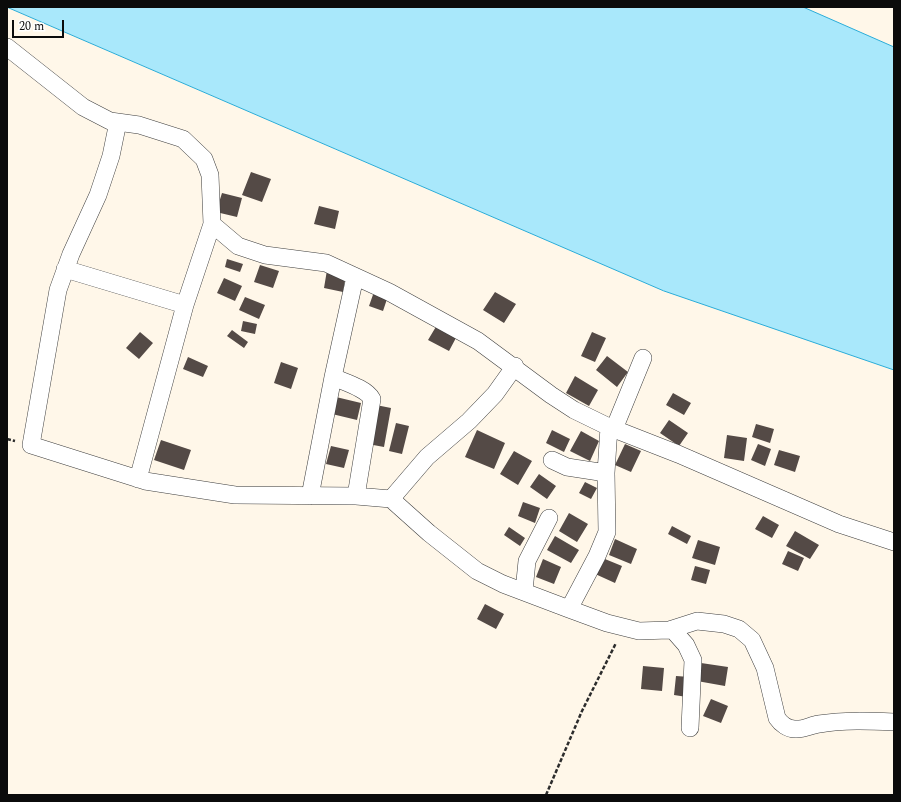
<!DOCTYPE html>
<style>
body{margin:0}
#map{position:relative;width:901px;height:802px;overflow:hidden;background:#fff7e9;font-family:Spectral,serif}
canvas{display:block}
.frame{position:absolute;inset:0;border:8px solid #0b0b0b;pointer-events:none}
.scale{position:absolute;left:12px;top:20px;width:52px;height:18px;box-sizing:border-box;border:2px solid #0b0b0b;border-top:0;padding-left:5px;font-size:12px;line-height:14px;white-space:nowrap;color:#0b0b0b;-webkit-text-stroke:3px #fff;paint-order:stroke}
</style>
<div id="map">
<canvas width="901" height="802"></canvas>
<div class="frame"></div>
<div class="scale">20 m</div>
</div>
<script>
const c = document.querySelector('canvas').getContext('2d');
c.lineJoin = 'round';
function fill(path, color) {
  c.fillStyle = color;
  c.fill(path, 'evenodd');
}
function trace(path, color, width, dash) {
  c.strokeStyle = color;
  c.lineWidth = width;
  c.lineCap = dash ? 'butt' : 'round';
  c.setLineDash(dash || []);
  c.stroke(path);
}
const water = new Path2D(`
 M7 7H803L894 47V370L664 291Z`);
fill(water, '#a9e8fb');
trace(water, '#2aacd8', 1);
fill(new Path2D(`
 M251 172 271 179 262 202 242 195Z
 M222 193 242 198 237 217 216 212Z
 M319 206 339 211 335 229 314 224Z
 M227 259 243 264 240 272 225 267Z
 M260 265 279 271 273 288 254 282Z
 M327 270 346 274 343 292 324 288Z
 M224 278 242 286 235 301 217 293Z
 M375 289 389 293 383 311 369 306Z
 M495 292 516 304 504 323 483 310Z
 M245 297 265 305 259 319 239 310Z
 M243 321 257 324 255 334 241 331Z
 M437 325 457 336 449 351 428 340Z
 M232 330 248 342 244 348 227 336Z
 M140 332 153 343 139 359 126 348Z
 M592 332 606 338 595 362 581 356Z
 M607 356 628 372 617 387 596 370Z
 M188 357 208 366 203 377 183 369Z
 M281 362 298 368 291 389 274 383Z
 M575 376 598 390 589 406 566 393Z
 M673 393 691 403 684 415 666 405Z
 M336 397 361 403 357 420 332 414Z
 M376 405 391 408 384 447 368 444Z
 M669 420 688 433 679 446 660 433Z
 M396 423 409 426 402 454 389 451Z
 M756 424 774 429 770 443 752 437Z
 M477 430 505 443 494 469 465 457Z
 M552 430 570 439 564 452 546 443Z
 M581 431 599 441 590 461 570 451Z
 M727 435 747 438 744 461 724 458Z
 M161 440 191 450 184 470 154 460Z
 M625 444 641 451 631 472 615 465Z
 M758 444 771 449 765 466 751 460Z
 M331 446 349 450 344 468 326 464Z
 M779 450 800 456 795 472 774 465Z
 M514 451 532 461 518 485 500 474Z
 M539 474 556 486 547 499 530 487Z
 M585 482 597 488 591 499 579 493Z
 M523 502 540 508 535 523 518 516Z
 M569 513 588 524 577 542 559 531Z
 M763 516 779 525 772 538 755 529Z
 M672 526 691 536 687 544 668 534Z
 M509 527 525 538 520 546 504 535Z
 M795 531 819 545 810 559 786 546Z
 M555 536 579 550 571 563 547 550Z
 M615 539 637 549 631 564 609 555Z
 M698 540 720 547 715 565 692 558Z
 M788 551 804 558 798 571 782 564Z
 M600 557 622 566 615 583 593 573Z
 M543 559 561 567 554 584 536 577Z
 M695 566 710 570 706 584 691 580Z
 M485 604 504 614 496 629 477 619Z
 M701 663 728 667 725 686 697 681Z
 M643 666 664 668 662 691 641 689Z
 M676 676 690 677 687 697 674 695Z
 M711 699 728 706 721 723 703 716Z`), '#544a46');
const street = new Path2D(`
 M7 47 83 107 110 121 139 125 183 139 204 159 210 175 212 224 238 246 265 255 326 263 389 292 478 341 551 395 574 410 609 427 678 454 839 524 894 542
 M118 122 111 156 98 195 71 254 58 290 31 445 145 481 235 495 356 496 391 499 429 533 477 571 503 584 569 609 607 623 639 631 669 630 697 621 724 624 739 629 752 640 765 668 777 718C781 724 788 729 795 729 803 730 811 725 819 724 844 720 869 721 894 722
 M65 269 185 305
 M333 377C344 382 366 388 372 399L356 496
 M614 429 643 358
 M552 460 567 467 606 473
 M138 479 185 305 212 224
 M310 496 333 377 355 277
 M391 499 427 457 469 421 495 394 515 366
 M524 591 527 561 549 518
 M569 609 597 556 607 532 606 473 609 427
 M672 629 686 645 693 660 690 728`);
trace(street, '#3e3e3e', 18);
trace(new Path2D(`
 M7 439 15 441
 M546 795 582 711 616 643`), '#2d2d2d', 2.5, [4, 2]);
trace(street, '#fff', 17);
</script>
